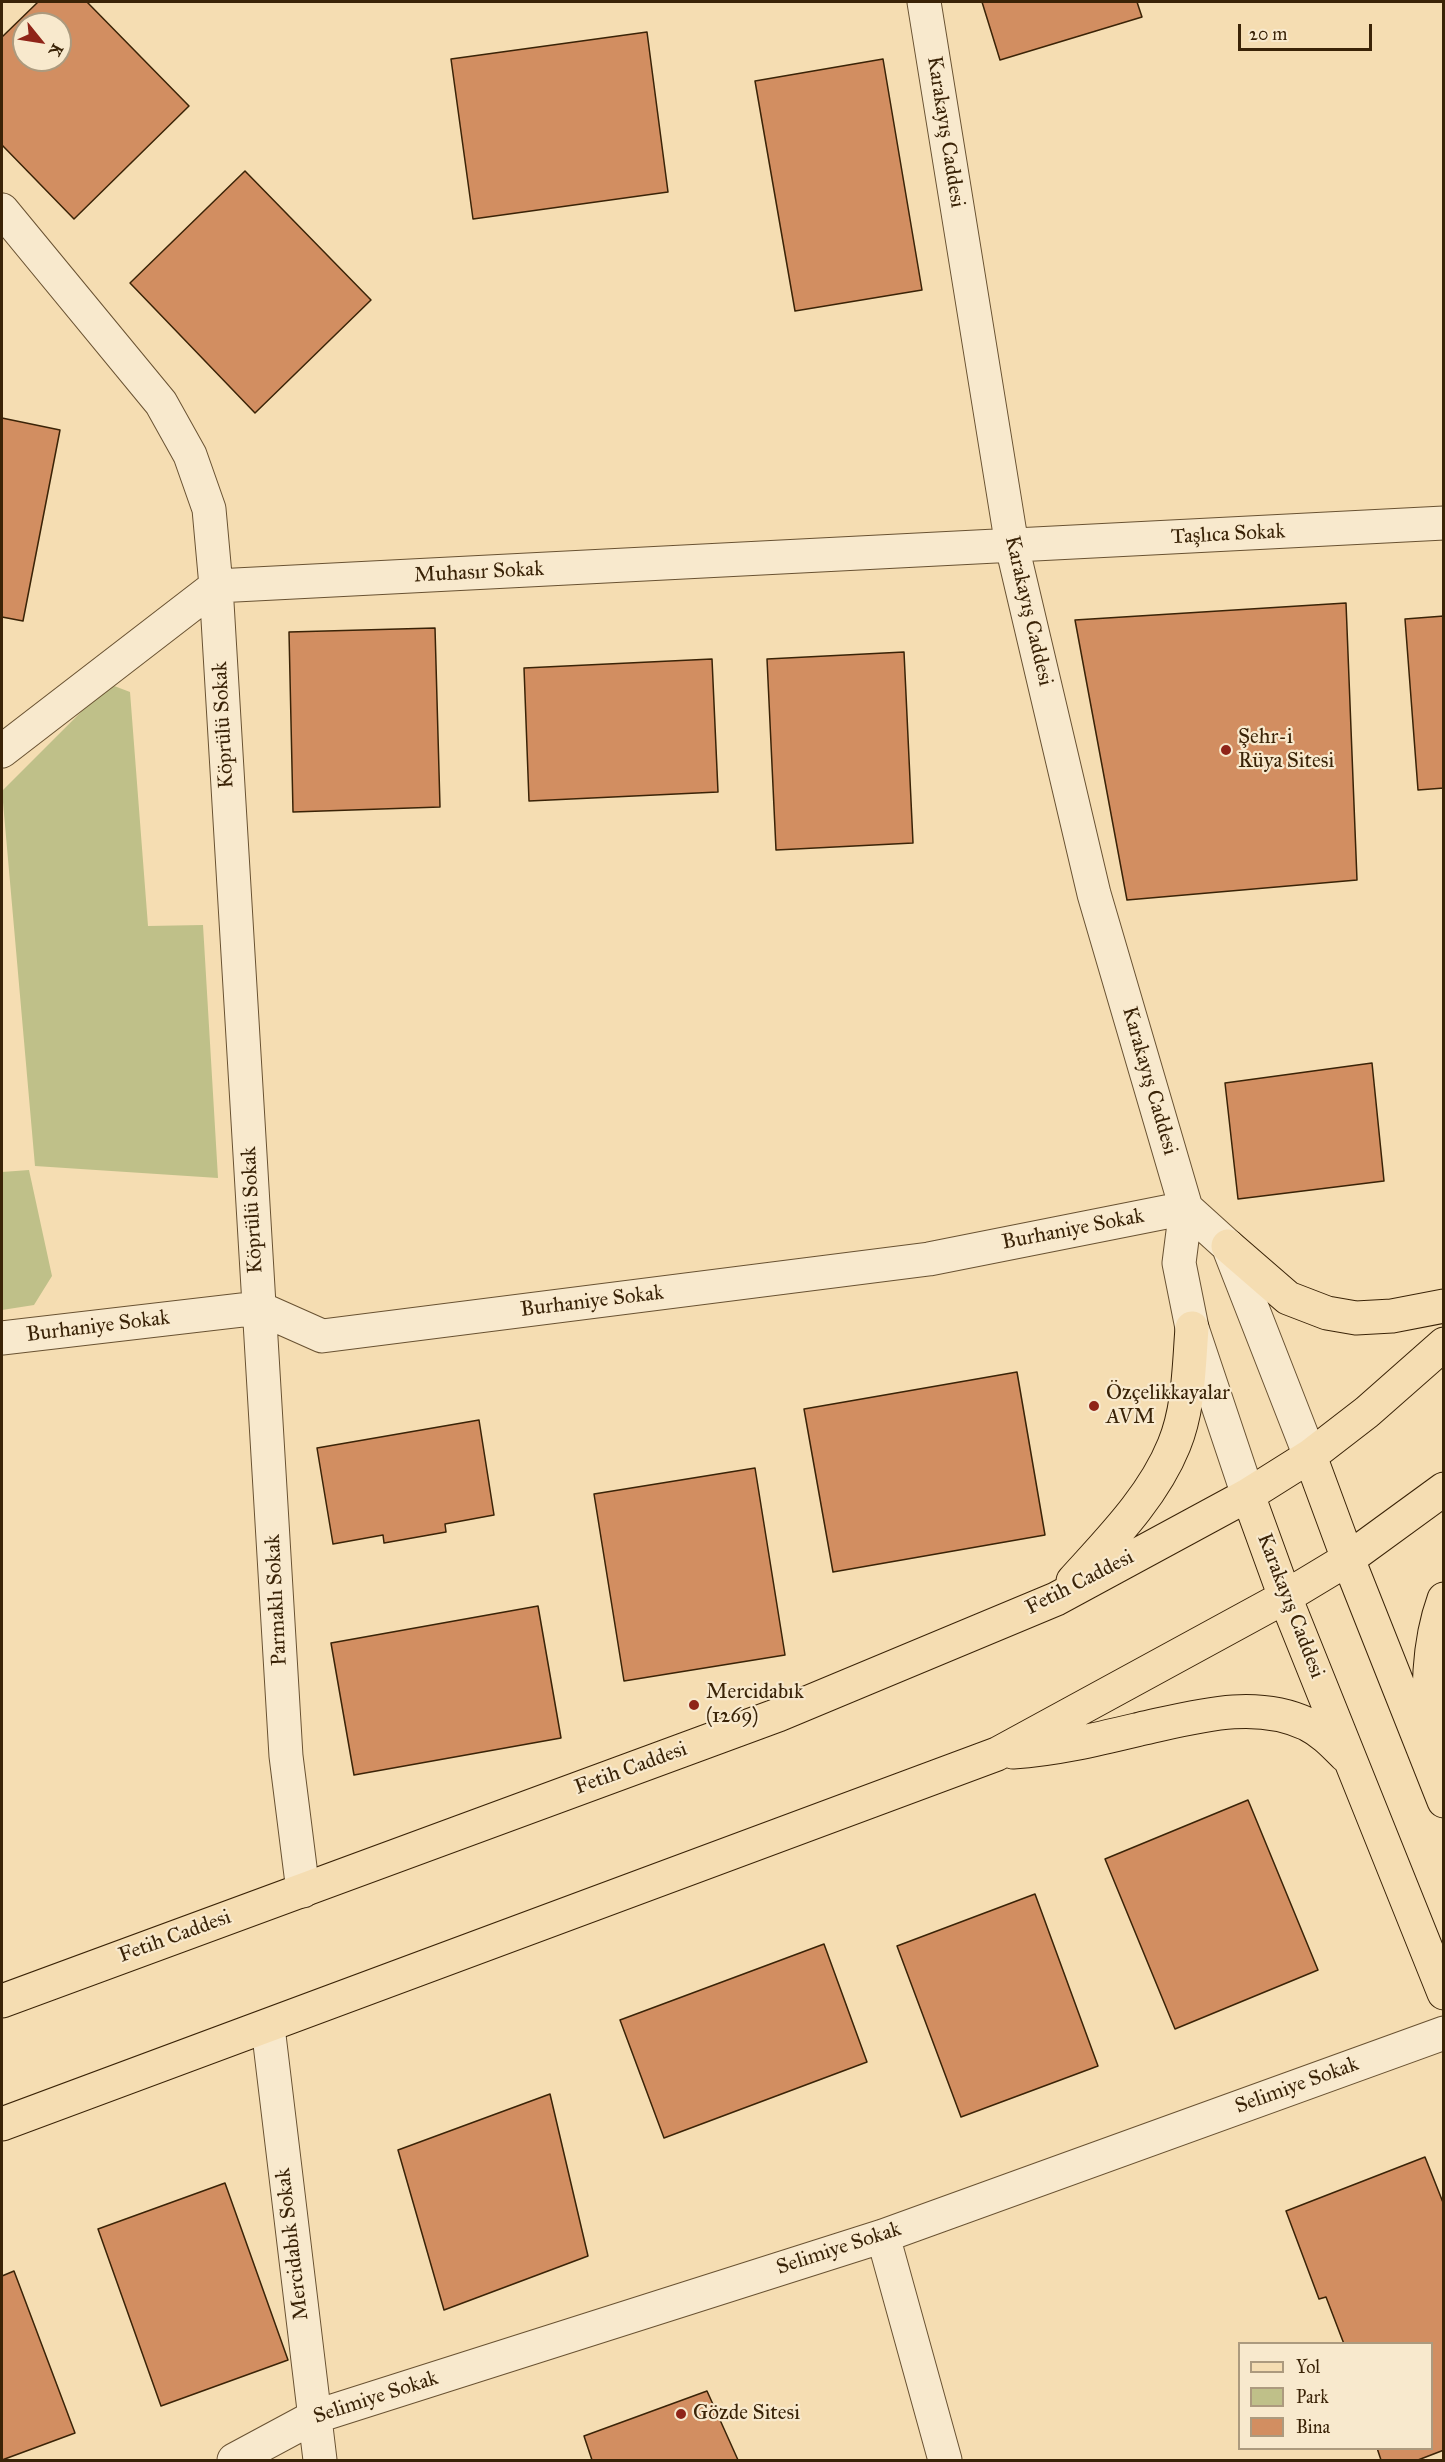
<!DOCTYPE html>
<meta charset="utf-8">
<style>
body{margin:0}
#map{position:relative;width:1445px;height:2462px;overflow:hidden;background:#f5ddb2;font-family:"IM FELL Great Primer",serif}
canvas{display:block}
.frame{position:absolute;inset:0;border:3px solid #3a2307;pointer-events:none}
.legend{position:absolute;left:1238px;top:2342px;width:195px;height:108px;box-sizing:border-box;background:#f8e9cd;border:2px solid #ac9a7e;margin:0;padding:8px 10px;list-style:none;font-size:18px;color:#3a2307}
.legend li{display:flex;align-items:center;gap:12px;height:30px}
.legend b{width:30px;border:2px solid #ac9a7e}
.north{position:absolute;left:12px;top:12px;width:60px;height:60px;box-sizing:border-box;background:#f8e9cd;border:2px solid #ac9a7e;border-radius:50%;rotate:120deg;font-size:16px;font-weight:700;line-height:24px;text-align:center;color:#3a2307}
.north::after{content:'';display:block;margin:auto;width:21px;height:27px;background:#8f2418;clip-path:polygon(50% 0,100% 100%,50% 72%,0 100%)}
.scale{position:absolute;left:1238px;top:24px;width:134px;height:27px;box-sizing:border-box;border:3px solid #3a2307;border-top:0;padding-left:8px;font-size:18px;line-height:21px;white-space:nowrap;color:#3a2307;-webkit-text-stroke:4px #f8e9cd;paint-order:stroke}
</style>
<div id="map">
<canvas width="1445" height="2462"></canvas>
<div class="frame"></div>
<ul class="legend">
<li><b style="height:8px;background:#f5ddb2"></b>Yol</li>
<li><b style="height:16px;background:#bfc089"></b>Park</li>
<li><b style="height:16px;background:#d28e61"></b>Bina</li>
</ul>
<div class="north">K</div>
<div class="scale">20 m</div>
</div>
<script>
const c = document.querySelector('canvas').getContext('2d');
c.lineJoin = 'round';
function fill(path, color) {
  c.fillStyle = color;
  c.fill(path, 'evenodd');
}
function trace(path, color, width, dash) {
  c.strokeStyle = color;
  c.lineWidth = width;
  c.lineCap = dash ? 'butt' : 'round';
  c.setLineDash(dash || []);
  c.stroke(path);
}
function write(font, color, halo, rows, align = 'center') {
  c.font = font + ' "IM FELL Great Primer",serif';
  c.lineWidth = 4.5;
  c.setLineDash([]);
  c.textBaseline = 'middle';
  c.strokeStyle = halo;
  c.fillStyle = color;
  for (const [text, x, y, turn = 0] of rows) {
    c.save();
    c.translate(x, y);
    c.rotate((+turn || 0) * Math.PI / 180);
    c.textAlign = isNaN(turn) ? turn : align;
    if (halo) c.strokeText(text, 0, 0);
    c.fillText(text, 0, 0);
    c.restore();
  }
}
fill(new Path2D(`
 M109 684 130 692 148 926 203 925 218 1178 35 1166 2 791Z
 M29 1170 52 1276 34 1305 2 1310V1172Z`), '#bfc089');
const building = new Path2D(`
 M38 2H87L189 106 74 219 2 145V37ZM24 24H60V60H24Z
 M982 2H1137L1142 17 1000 60Z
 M647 32 668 192 473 219 451 59Z
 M883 59 922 290 795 311 755 81Z
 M245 171 371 300 255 413 130 283Z
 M2 418 60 430 23 621 2 617Z
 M1346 603 1357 880 1127 900 1075 620Z
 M1444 616V788L1418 790 1405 619Z
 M435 628 440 807 293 812 289 632Z
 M904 652 913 843 776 850 767 659Z
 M712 659 718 792 529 801 524 668Z
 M1372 1063 1384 1181 1238 1199 1225 1083Z
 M1017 1372 1045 1535 833 1572 804 1409Z
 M479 1420 494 1515 445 1524 446 1532 384 1543 383 1535 333 1544 317 1448Z
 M755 1468 785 1655 624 1681 594 1494Z
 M538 1606 561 1738 354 1775 331 1643Z
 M1248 1800 1318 1970 1175 2029 1105 1859Z
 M1035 1894 1098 2066 961 2117 897 1946Z
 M824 1944 867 2062 664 2138 620 2020Z
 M550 2094 588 2256 444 2310 398 2150Z
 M1425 2157 1444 2205V2450L1418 2460H1381L1377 2448H1432V2344H1344L1326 2297 1319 2299 1286 2211Z
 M225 2183 288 2360 161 2406 98 2229Z
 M14 2271 75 2433 2 2460V2276Z
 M707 2391 738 2460H592L584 2436Z`);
fill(building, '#d28e61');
trace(building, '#3a2307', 1.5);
const minor = new Path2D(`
 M924 2 1012 546 1094 894 1186 1208 1179 1263 1192 1328 1248 1495
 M2 210 161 403 190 455 209 509 216 586 286 1756 303 1891
 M2 751 216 586 1444 523
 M1186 1208 1228 1246 1310 1456
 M2 1338 259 1308 322 1336 929 1259 1186 1208
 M268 2027 320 2460
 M883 2236 945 2460
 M234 2460 314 2417 883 2236 1444 2033`);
const major = new Path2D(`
 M1228 1246 1288 1298 1327 1313 1356 1318 1392 1316 1444 1306
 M1310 1456 1348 1559 1444 1801
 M1248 1495 1285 1597 1444 1993
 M1073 1581C1110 1540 1153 1497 1174 1445 1189 1409 1189 1366 1192 1328
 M1431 1744C1428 1695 1427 1646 1444 1599
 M1013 1752C1057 1749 1098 1739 1140 1729 1195 1717 1254 1699 1307 1724 1323 1732 1334 1744 1346 1756
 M2 2001 778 1715 1056 1599 1248 1495 1310 1456 1367 1412 1444 1344
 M2 2124 997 1754 1285 1597 1348 1559 1444 1489`);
trace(minor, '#695232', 35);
trace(major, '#3a2307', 35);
trace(minor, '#f8e9cd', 33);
trace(major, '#f5ddb2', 33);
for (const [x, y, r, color] of [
 [1226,750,6,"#8f2418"],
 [1094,1406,6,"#8f2418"],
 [694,1705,6,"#8f2418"],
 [681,2414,6,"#8f2418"]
]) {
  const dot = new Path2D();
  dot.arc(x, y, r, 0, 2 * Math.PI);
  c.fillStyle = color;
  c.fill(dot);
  trace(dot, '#f8e9cd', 2);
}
write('21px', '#3a2307', '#f8e9cd', [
 ["Karakayış Caddesi",945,132,81],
 ["Taşlıca Sokak",1228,535,-3],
 ["Muhasır Sokak",479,573,-3],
 ["Karakayış Caddesi",1028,611,77],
 ["Köprülü Sokak",224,725,-93],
 ["Karakayış Caddesi",1149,1081,74],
 ["Köprülü Sokak",253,1210,-93],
 ["Burhaniye Sokak",1073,1230,-11],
 ["Burhaniye Sokak",592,1302,-7],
 ["Burhaniye Sokak",98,1327,-7],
 ["Fetih Caddesi",1080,1583,-27],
 ["Parmaklı Sokak",277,1600,-93],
 ["Karakayış Caddesi",1290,1606,69],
 ["Fetih Caddesi",631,1769,-20],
 ["Fetih Caddesi",175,1937,-20],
 ["Selimiye Sokak",1297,2086,-20],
 ["Mercidabık Sokak",293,2244,-97],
 ["Selimiye Sokak",839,2249,-18],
 ["Selimiye Sokak",376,2398,-18]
]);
write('21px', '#3a2307', '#f8e9cd', [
 ["Şehr-i",1238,738],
 ["Rüya Sitesi",1238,762],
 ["Özçelikkayalar",1106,1394],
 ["AVM",1106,1418],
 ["Mercidabık",706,1693],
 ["(1269)",706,1717],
 ["Gözde Sitesi",693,2414]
], 'left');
</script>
